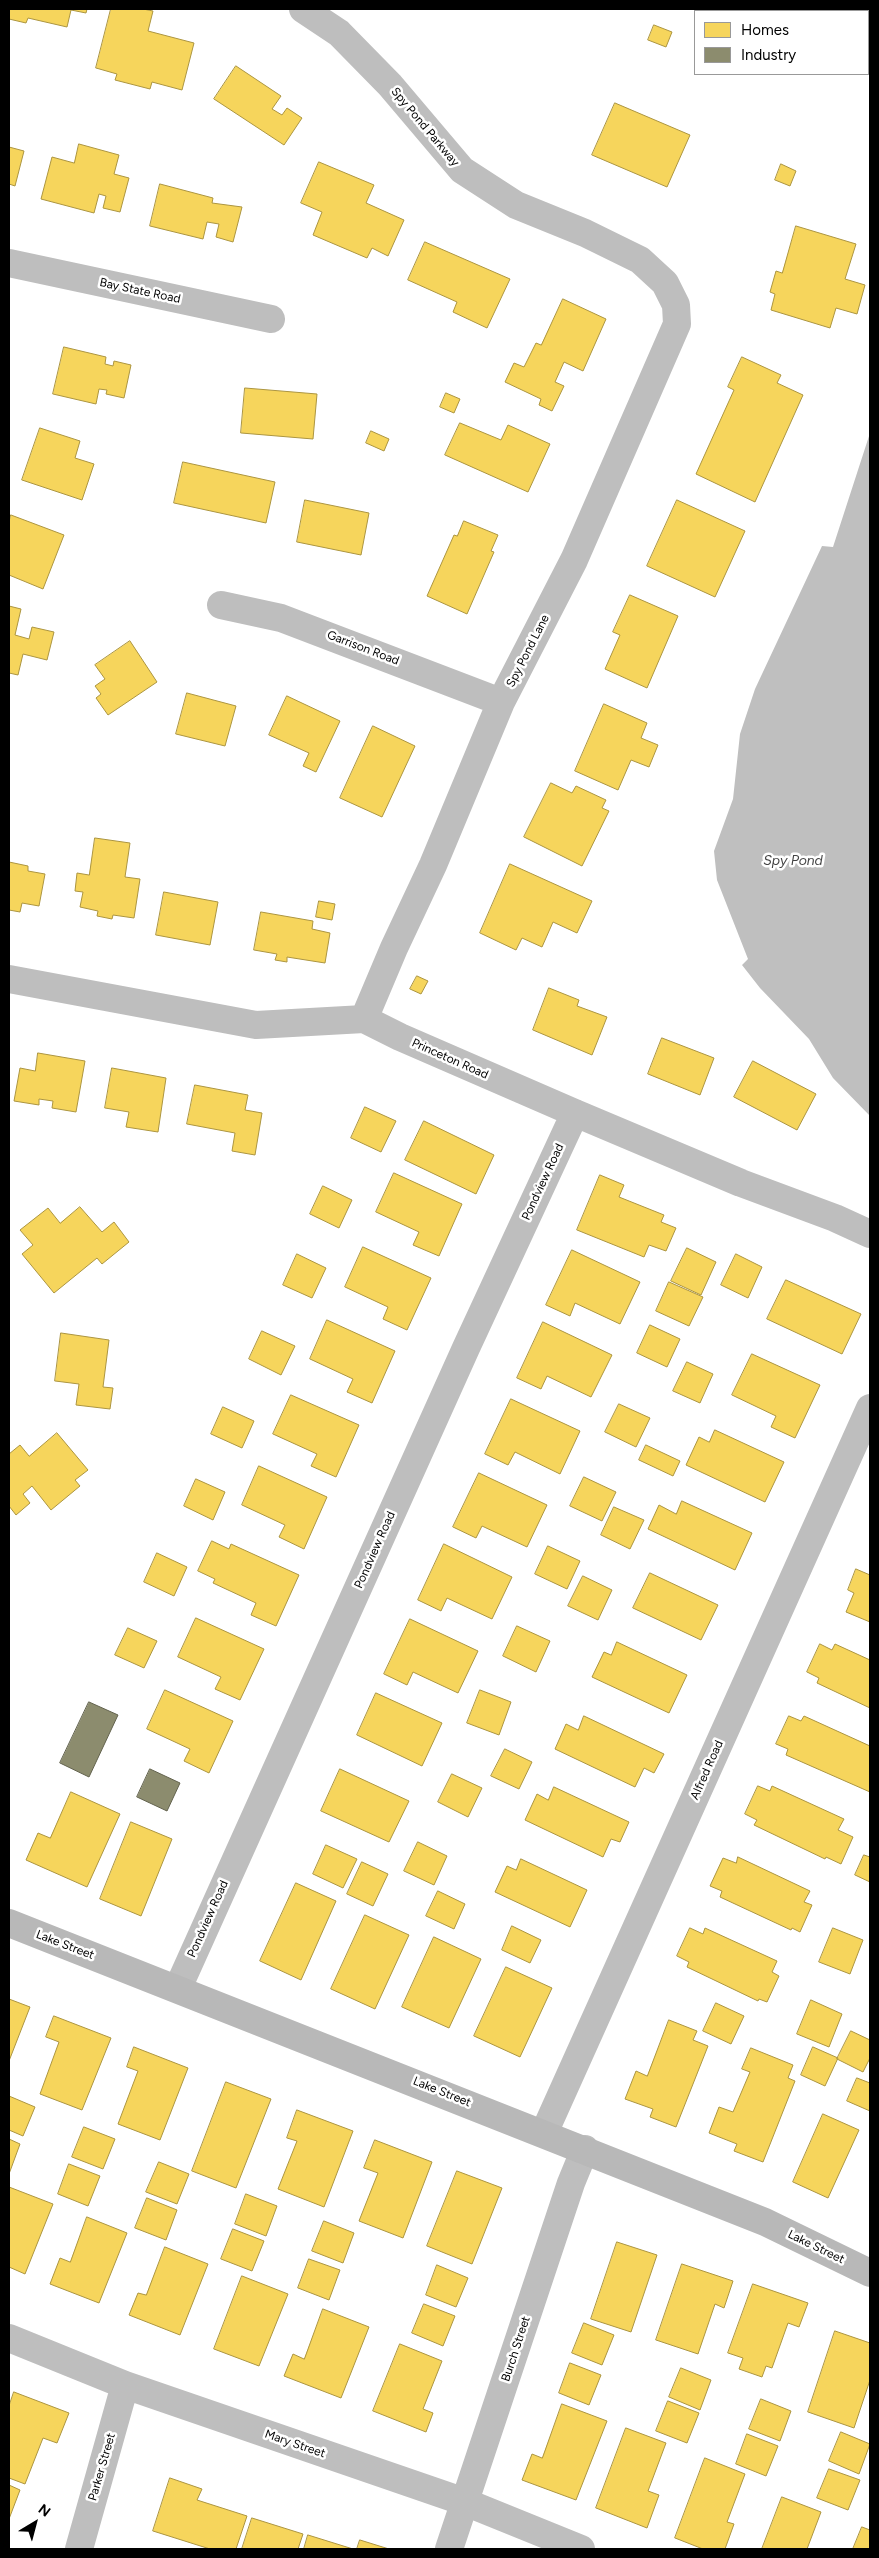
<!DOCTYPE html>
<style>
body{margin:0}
#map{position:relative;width:879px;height:2558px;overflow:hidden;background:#fff;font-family:Figtree,sans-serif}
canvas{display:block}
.frame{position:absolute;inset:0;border:10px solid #000;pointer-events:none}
.legend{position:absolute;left:694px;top:10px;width:175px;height:65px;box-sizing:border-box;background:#fff;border:1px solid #999;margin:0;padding:6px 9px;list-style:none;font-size:15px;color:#000}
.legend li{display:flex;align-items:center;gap:10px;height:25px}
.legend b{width:25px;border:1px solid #999}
.north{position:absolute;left:10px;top:2498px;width:50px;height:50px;-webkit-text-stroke:4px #fff;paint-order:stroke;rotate:37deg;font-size:14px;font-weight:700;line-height:20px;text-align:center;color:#000}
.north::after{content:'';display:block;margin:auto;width:18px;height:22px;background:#000;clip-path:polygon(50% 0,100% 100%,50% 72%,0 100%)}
</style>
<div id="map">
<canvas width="879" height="2558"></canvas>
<div class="frame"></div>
<ul class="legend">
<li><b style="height:14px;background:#f6d55c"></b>Homes</li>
<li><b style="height:14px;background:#8c8c6e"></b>Industry</li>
</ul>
<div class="north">N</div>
</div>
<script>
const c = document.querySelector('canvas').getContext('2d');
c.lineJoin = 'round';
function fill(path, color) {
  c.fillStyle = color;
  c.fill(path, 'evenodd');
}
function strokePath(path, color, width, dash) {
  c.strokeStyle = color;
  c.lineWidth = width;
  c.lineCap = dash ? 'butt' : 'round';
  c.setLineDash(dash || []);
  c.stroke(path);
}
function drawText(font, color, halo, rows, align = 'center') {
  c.font = font + ' Figtree,sans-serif';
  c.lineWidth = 5;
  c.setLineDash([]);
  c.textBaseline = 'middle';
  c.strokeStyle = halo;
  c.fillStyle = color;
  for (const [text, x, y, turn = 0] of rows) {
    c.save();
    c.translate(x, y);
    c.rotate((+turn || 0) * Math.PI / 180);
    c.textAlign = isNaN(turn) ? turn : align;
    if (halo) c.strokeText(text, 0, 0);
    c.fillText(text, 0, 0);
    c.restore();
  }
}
fill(new Path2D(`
 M795 9H870V76L868 69V11H799Z
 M870 433V1116L833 1078 809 1039 760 988 742 965 748 959 717 880 714 851 733 799 740 734 755 689 822 546 833 547Z`), '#bfbfbf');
const homes = new Path2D(`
 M9 9H87L86 13 71 10 67 27 28 18 26 23 9 19Z
 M111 9H143L153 11 148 31 194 43 182 90 152 82 150 89 115 80 117 74 96 68Z
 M654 25 672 32 666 47 648 40Z
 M236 66 281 96 272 109 282 115 287 108 302 118 284 145 214 99Z
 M615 103 690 135 667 187 592 155Z
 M79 144 119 155 114 174 129 178 120 212 103 208 106 196 99 194 94 213 41 199 52 157 74 163Z
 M9 147 24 151 15 186 9 184Z
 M319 162 374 185 366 203 404 220 388 256 372 248 367 258 313 235 322 212 301 203Z
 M781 164 796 171 790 186 775 180Z
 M160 184 213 198 212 203 242 207 233 242 216 237 219 224 207 222 203 239 150 226Z
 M796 226 856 244 845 279 865 285 857 314 836 308 830 328 771 310 775 294 770 292 776 271 782 273Z
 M425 242 510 279 487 328 453 312 457 302 408 280Z
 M563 299 606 319 583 371 564 362 555 382 564 386 552 411 539 405 541 399 505 382 514 363 524 367 536 343 541 345Z
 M64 347 106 357 105 364 113 366 114 361 131 365 124 398 106 394 107 390 99 389 96 404 53 394Z
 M742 357 781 375 777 383 803 395 755 502 696 474 734 390 728 387Z
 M245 388 317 394 313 439 241 433Z
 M446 393 460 399 454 413 440 407Z
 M460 423 501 440 508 425 550 444 528 492 445 455Z
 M40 428 80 441 75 458 94 464 82 500 22 480Z
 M371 431 389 439 384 451 366 443Z
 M183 462 275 482 266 523 174 503Z
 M305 500 369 513 361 555 297 542Z
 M677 500 745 531 715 597 647 566Z
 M11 515 64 535 43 589 9 575V522Z
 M464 521 498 535 491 551 494 552 467 614 427 596 454 535 457 536Z
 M630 595 678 616 647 688 605 669 620 635 613 632Z
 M9 606 21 609 15 635 29 639 32 627 54 632 47 660 23 654 18 675 9 673Z
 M130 641 157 682 108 715 96 698 101 694 95 686 105 679 95 665Z
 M187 693 236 706 225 746 176 734Z
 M287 696 340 721 316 772 303 766 309 753 269 735Z
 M604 704 647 723 641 738 658 745 649 767 631 760 618 790 575 771Z
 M373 726 415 746 382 817 340 798Z
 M551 783 572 793 576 786 606 800 602 808 609 811 582 866 524 837Z
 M95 838 130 843 125 877 140 879 134 918 113 915 112 919 97 916 98 911 80 907 83 892 75 891 77 873 89 875Z
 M9 862 28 866V871L45 874 39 906 22 903 20 912 9 910Z
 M510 864 592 901 577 933 553 922 542 947 522 938 516 950 480 933Z
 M164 892 218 902 210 945 156 935Z
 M319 901 335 904 332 920 316 917Z
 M261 912 313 921 312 929 330 933 325 963 287 957V962L275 960 277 954 254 950Z
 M417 976 428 981 421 994 410 989Z
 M549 988 579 1000 577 1006 607 1017 592 1055 533 1030Z
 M662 1038 714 1058 700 1095 648 1074Z
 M38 1053 85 1061 76 1112 52 1108 53 1101 39 1099V1105L14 1101 20 1068 35 1071Z
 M753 1061 816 1094 797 1130 734 1097Z
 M112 1068 166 1078 158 1132 126 1127 129 1112 105 1108Z
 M195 1085 248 1095 245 1110 262 1113 255 1155 232 1151 235 1133 187 1124Z
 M365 1107 396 1121 381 1152 351 1138Z
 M424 1121 494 1155 476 1194 405 1160Z
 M394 1173 462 1204 439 1256 413 1245 419 1232 376 1212Z
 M600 1175 624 1185 619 1197 664 1215 661 1222 676 1228 666 1251 649 1245 644 1257 577 1230Z
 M323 1186 352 1200 339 1228 310 1214Z
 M80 1207 102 1232 114 1222 129 1242 102 1264 97 1258 54 1293 22 1254 33 1245 20 1230 48 1208 60 1223Z
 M363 1247 431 1278 407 1330 383 1319 388 1307 345 1287Z
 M687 1248 716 1262 701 1295 671 1281Z
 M572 1250 640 1282 620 1324 575 1303 570 1316 546 1305Z
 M297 1254 326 1268 312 1298 283 1285Z
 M736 1254 762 1267 748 1298 721 1285Z
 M786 1280 861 1314 842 1354 767 1319Z
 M669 1282 703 1297 689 1326 656 1311Z
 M327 1320 395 1351 372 1403 347 1392 353 1379 310 1359Z
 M543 1322 612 1355 591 1397 547 1376 541 1389 517 1378Z
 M650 1325 680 1339 667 1367 637 1353Z
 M262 1331 295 1346 281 1375 249 1359Z
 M61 1333 109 1340 103 1387 113 1388 110 1409 76 1405 79 1384 55 1381Z
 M752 1354 820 1385 795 1438 771 1427 776 1416 732 1395Z
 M687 1362 713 1374 700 1403 673 1391Z
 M291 1395 359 1425 336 1477 311 1466 317 1454 273 1434Z
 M511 1399 580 1431 560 1474 515 1452 508 1465 485 1454Z
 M619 1404 650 1418 636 1447 605 1432Z
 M223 1407 254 1421 242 1448 211 1434Z
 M715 1430 784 1462 765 1502 686 1465 699 1437 709 1442Z
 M57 1433 88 1470 75 1480 80 1486 51 1510 32 1486 23 1494 30 1503 16 1515 9 1506V1454L20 1445 29 1456Z
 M646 1445 680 1461 673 1476 639 1460Z
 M259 1466 327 1497 304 1549 279 1537 285 1525 242 1505Z
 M479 1473 547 1505 527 1547 482 1526 476 1538 453 1527Z
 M584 1477 616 1492 602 1521 570 1506Z
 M196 1479 225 1492 213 1520 184 1506Z
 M682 1501 752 1533 735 1570 648 1529 659 1505 676 1514Z
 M614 1507 644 1520 630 1549 601 1535Z
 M212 1541 229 1549 231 1544 299 1575 276 1626 251 1615 256 1603 213 1583 215 1579 198 1571Z
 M444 1544 512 1577 492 1619 447 1598 441 1611 418 1600Z
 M548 1546 580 1561 567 1589 535 1574Z
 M157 1553 187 1567 174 1596 144 1582Z
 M856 1569 870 1575V1622L846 1612 854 1593 848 1590Z
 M650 1573 718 1605 701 1640 633 1608Z
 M583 1576 612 1590 598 1620 568 1606Z
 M196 1618 264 1649 240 1700 215 1689 221 1677 178 1657Z
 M410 1619 478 1651 458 1693 413 1672 407 1685 384 1674Z
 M517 1626 550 1641 536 1672 503 1656Z
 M128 1628 157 1641 144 1668 115 1655Z
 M617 1642 687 1675 669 1713 592 1677 604 1652 611 1655Z
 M820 1644 832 1650 835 1644 870 1660V1708L817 1683 819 1678 807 1672Z
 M165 1690 233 1721 209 1773 184 1761 190 1749 147 1729Z
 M480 1690 511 1702 499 1735 467 1723Z
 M376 1693 442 1723 422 1766 357 1735Z
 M584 1716 664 1754 654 1773 644 1768 635 1787 555 1749 566 1724 578 1730Z
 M789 1716 801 1721 804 1716 870 1746V1792L786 1755 788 1749 776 1744Z
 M505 1749 532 1762 519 1789 491 1776Z
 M340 1769 409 1801 389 1842 321 1811Z
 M452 1774 482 1788 468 1817 438 1802Z
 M758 1786 770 1791 772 1786 844 1819 838 1830 853 1837 841 1864 826 1857 825 1859 754 1825 757 1820 745 1814Z
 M554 1787 629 1822 620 1842 611 1839 603 1857 525 1820 537 1794 548 1800Z
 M71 1792 120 1814 87 1887 26 1860 38 1833 50 1838Z
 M131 1822 172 1839 141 1916 100 1899Z
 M418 1842 447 1856 434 1885 404 1871Z
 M326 1845 357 1859 343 1888 313 1874Z
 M864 1855 870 1857V1882L855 1875Z
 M738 1857 810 1891 804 1902 812 1905 800 1932 792 1928 791 1930 720 1897 722 1891 710 1886 723 1858 736 1863Z
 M521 1859 587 1890 570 1927 495 1892 507 1866 516 1870Z
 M362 1862 388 1874 373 1906 347 1894Z
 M296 1883 336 1901 301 1980 260 1961Z
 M438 1891 465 1904 454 1929 426 1916Z
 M365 1915 409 1935 375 2009 331 1989Z
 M512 1926 541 1940 530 1963 502 1950Z
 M690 1928 703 1934 705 1928 777 1961 772 1972 779 1976 767 2002 759 1999 758 2001 687 1967 689 1962 677 1956Z
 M833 1928 863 1940 850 1974 819 1962Z
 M434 1937 481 1959 449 2028 402 2007Z
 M506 1967 552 1988 520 2057 474 2036Z
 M9 1999 30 2007 9 2061Z
 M811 2000 842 2014 829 2047 797 2034Z
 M716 2003 744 2016 731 2044 703 2031Z
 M54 2016 111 2038 82 2110 40 2094 59 2042 46 2037Z
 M669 2020 697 2031 693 2040 708 2046 676 2127 650 2117 653 2109 625 2099 636 2071 647 2076Z
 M851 2031 870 2040V2058L863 2072 837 2059Z
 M134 2047 188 2068 160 2140 118 2124 138 2071 127 2067Z
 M813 2047 838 2058 825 2086 801 2075Z
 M751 2048 793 2065 788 2078 795 2081 763 2162 734 2151 737 2144 709 2133 719 2107 733 2112 750 2072 742 2069Z
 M857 2078 870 2083V2111L847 2101Z
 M226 2082 271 2099 236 2188 192 2171Z
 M9 2096 35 2107 23 2136 9 2130Z
 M297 2110 353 2131 324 2207 278 2189 297 2141 287 2138Z
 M823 2114 859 2130 828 2198 793 2182Z
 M84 2127 115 2139 103 2169 72 2157Z
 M9 2139 20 2144 9 2174Z
 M375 2140 432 2162 403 2238 359 2221 378 2173 364 2168Z
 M159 2162 189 2174 177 2204 146 2192Z
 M69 2164 100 2176 88 2206 58 2194Z
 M457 2171 502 2188 472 2264 427 2246Z
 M9 2187 53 2204 25 2274 9 2267Z
 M246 2194 277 2206 266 2236 235 2224Z
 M147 2198 177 2210 166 2240 135 2228Z
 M87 2217 127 2233 99 2303 50 2284 60 2258 70 2262Z
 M324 2221 354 2233 343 2263 312 2251Z
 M233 2229 264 2241 252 2271 221 2259Z
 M617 2242 657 2255 631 2332 591 2319Z
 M165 2247 208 2264 180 2335 129 2315 138 2293 146 2295Z
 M309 2259 340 2270 329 2300 298 2288Z
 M682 2264 733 2281 724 2308 715 2304 698 2354 656 2340Z
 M437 2265 468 2278 456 2307 426 2295Z
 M242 2276 288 2294 259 2366 214 2349Z
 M753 2284 808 2303 799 2327 788 2323 772 2368 766 2366 762 2377 739 2369 743 2358 728 2353Z
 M424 2304 455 2316 443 2346 412 2333Z
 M323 2309 369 2327 341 2398 284 2376 293 2354 304 2359Z
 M584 2323 614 2335 602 2365 572 2353Z
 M835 2331 870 2343V2380L854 2428 808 2412Z
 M400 2344 442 2361 423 2409 433 2413 426 2432 373 2411Z
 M570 2363 601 2375 589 2405 559 2393Z
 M681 2368 711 2380 700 2410 669 2397Z
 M14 2392 69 2413 57 2443 43 2438 25 2484 9 2478V2406Z
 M761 2399 791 2411 780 2441 749 2429Z
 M668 2401 699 2413 687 2443 656 2431Z
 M562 2404 607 2421 576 2500 522 2480 532 2454 542 2458Z
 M626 2428 666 2443 648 2491 659 2495 647 2528 596 2508Z
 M841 2432 870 2444 859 2474 829 2461Z
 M747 2434 778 2446 766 2476 736 2464Z
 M705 2458 745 2474 727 2522 734 2524 725 2549H703L675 2538Z
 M829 2469 860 2480 848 2510 817 2498Z
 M170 2478 202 2489 197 2500 247 2516 236 2549H210L153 2531Z
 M9 2485 20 2490 9 2519Z
 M782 2497 821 2512 807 2549H762Z
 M252 2518 303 2534 298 2549H242Z
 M862 2527 870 2530V2549H853Z
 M308 2535 353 2549H304Z
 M360 2540 389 2549H357Z`);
fill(homes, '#f6d55c');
strokePath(homes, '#ac9540', 1);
const industry = new Path2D(`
 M89 1702 118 1715 89 1777 60 1763Z
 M150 1769 180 1783 167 1811 137 1797Z`);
fill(industry, '#8c8c6e');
strokePath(industry, '#62624d', 1);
strokePath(new Path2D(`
 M303 9 339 33 390 85 462 170 516 205 585 233 640 260 665 283 676 305 677 324 574 560 501 702 433 865 394 948 364 1019
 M9 263 271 319
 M221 605 281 618 501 702
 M9 979 256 1025 364 1019 400 1037 575 1113 741 1183 835 1218 870 1234
 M178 1988 466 1348 575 1113
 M544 2133 870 1408
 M9 2338 125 2385 465 2502 581 2549
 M79 2549 125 2385
 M449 2549 571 2183 585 2149`), '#bebebe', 28);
strokePath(new Path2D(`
 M9 1923 765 2222 870 2273`), '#b8b8b8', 28);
drawText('12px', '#000', '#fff', [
 ["Spy Pond Parkway",425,127,50],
 ["Bay State Road",140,291,12],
 ["Garrison Road",363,648,21],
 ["Spy Pond Lane",528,651,-63],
 ["Princeton Road",450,1059,24],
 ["Pondview Road",543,1182,-65],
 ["Pondview Road",375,1550,-66],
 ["Alfred Road",707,1770,-66],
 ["Pondview Road",208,1919,-66],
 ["Lake Street",65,1945,21],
 ["Lake Street",442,2092,22],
 ["Lake Street",816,2247,26],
 ["Burch Street",516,2349,-72],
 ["Mary Street",295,2444,19],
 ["Parker Street",102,2467,-74]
]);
drawText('italic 14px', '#444', '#fff', [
 ["Spy Pond",793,861]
]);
</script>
